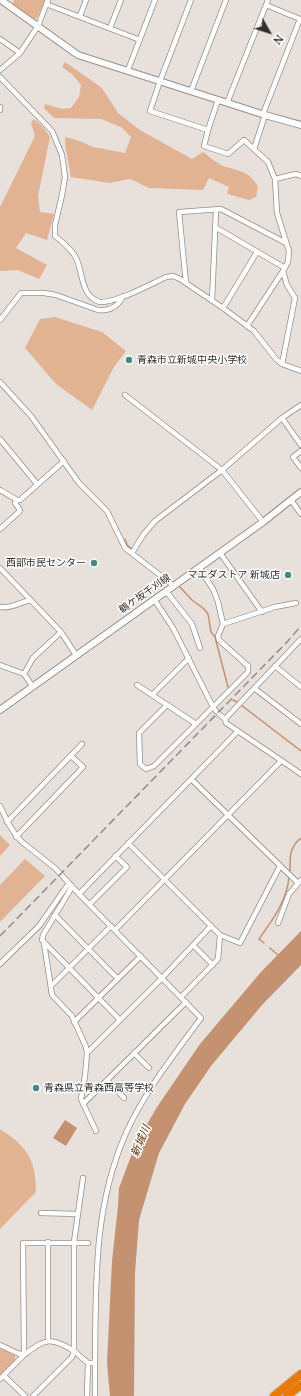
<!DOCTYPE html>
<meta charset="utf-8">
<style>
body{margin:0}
#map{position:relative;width:301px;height:1396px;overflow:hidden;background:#e8e0db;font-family:"Noto Serif",serif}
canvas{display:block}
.north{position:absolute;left:249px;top:12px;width:40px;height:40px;-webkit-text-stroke:3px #fff;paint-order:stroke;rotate:129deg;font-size:11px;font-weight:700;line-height:16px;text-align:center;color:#312e2c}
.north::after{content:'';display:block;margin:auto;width:14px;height:18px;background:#312e2c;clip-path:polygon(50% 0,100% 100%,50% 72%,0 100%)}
</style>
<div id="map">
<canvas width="301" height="1396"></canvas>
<div class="north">N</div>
</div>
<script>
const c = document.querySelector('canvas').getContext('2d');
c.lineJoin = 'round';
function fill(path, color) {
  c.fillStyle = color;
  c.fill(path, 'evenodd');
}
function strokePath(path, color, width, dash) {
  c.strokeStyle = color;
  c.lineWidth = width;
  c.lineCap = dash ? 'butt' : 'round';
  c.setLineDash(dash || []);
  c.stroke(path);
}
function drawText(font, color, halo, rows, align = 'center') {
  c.font = font + ' "Noto Serif","Noto Sans JP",serif';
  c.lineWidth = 3;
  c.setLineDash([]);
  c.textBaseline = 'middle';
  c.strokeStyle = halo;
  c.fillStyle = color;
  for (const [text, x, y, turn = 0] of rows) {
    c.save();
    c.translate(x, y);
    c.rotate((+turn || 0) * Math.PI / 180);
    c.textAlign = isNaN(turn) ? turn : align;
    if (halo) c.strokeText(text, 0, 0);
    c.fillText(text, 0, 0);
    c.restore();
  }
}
fill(new Path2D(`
 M14 0H45L37 18 34 19 13 4Z
 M65 62 102 88 118 113 140 130 192 159 203 152C209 156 215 162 221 165 237 172 249 169 258 187L256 197 249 200 227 194 229 187 209 178 203 190 149 188 130 179 109 183 71 177 65 144V137L77 140 93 147 125 153 131 137 121 127 101 119 54 118 44 108 45 104 62 109 71 108 79 97 81 85 73 75 62 67Z
 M34 119 43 127 50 137 38 196 40 212 54 214 47 240 26 233 16 248 47 265 39 279 18 270 0 271V207L35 136 31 123Z
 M55 317 102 332 126 351 114 367 92 410 56 384 25 348 40 319Z
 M0 835 10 845 0 856Z
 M25 859 45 876 0 922V885Z
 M0 1129C27 1146 36 1160 36 1192L0 1229Z
 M0 1348 15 1355V1361L0 1376Z`), '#e2b393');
fill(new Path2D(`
 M301 931V965L262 1005 211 1066 185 1104 159 1153 139 1220 135 1273 134 1396H110L107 1363 112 1261 118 1206 119 1188 136 1143 157 1107 200 1044 261 972Z
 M65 1120 77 1128 66 1146 53 1138Z`), '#c49271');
strokePath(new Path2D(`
 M125 539 127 545 131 548
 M180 587 192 600 204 609 208 614 211 632 215 637 228 687
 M233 700 237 702
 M241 705 301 751
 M290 872C290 858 289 847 301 838
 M264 943 259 939C272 921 288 899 289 876
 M270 948 279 956`), '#c49271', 1.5);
const street = new Path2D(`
 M191 0 160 81 150 111 208 130
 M46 4 140 40
 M80 16 86 0
 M110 28 121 0
 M0 39 20 53
 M0 70 20 53 38 26 48 0
 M128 70 155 0
 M0 77 52 131 62 155 65 177 62 195 55 225V236C62 242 72 249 76 258 81 268 81 280 86 290 88 295 94 301 100 302 116 303 151 284 166 277L173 276 180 279 223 308 254 331 276 359 282 364 301 371
 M191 91 226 0
 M218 100 208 130 204 146 228 154 244 140 268 162 275 179 277 213 289 251 288 262 283 271 247 326
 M227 103 268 0
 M0 107V110
 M263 114 300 19 266 5
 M254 149 265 115
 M275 179 296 174 301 176
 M215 227 285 268
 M186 283 179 212 221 209 286 243
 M212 301 216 210
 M223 308 257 252
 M0 320 21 293H44L56 295 98 310C109 311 118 307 123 296
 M282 364 295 298 287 285 283 271
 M0 382 31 416 79 483 107 511 125 548 174 586
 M125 395 222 470 263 522
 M282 418 301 445
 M0 439 37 484
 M301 451 293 457 301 468
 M0 490 17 500 15 503 20 510 19 512 0 529
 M17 500H20L64 461
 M291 500 301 514
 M132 553 143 535 155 521 222 470 282 418 301 405
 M220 553 262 612
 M0 568 61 632 76 655
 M166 591 192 624 200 648
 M154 599 173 628 213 707 216 711
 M0 607C11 609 20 602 31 600
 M223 624 275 607 296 603
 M301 639 225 719 226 723 301 774
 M0 665 24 674 33 687
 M275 666 301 687
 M24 674 33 658 61 632
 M137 685 196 724
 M254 688 301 724
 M152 695 189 658
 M167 705 139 733 140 764 146 769 154 766 248 672V666L219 640 218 636 223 624 218 602 213 589 199 568
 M219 714 225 719
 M191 779 298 883
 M0 806C6 819 12 832 22 842L55 868 79 894 201 1018C174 1055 145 1091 126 1133 93 1208 96 1283 95 1363H88L74 1351 72 1357 33 1396
 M7 822 82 744
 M16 837 83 767 71 756
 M72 887 43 935 42 940 120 1020
 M79 894 238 731
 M90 904 127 867 115 856
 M55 915 117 978
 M278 923 289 894 301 880
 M115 930 281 761
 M220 935 240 943 280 866
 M44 943 52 995 72 1016 86 1047 87 1053 85 1076 81 1099 96 1131
 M193 945 213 965
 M0 964 39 926 69 883
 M51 986 111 926
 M181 997 218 959 220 935 211 926
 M74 1022 141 956
 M87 1053 162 978 211 926 128 843
 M134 1053 149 1068
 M107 1080 124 1098
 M83 1104 186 1002
 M41 1213 78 1214
 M48 1242V1340
 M0 1345 17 1353 24 1355C45 1339 50 1336 74 1351
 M74 1351V1242L83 1178
 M4 1376 25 1396
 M0 1379 24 1355 23 1243H88
 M87 1396 88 1363
 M95 1396V1363`);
const secondary = new Path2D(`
 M1 0 78 55 265 115 301 125
 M0 710 263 522 301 492`);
const highway = new Path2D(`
 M274 1396 301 1374
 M287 1396 301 1385`);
strokePath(street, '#968e89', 6);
strokePath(secondary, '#968e89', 8);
strokePath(highway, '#c1c0c0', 10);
strokePath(street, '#fff', 4.5);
strokePath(secondary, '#fff', 6);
strokePath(highway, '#ea7902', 8);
strokePath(new Path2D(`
 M0 936 287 642 301 626`), '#918b88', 1.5, [8, 4]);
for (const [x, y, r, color] of [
 [129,360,4,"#438a85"],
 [94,563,4,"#438a85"],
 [288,575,4,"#438a85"],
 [36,1088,4,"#438a85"]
]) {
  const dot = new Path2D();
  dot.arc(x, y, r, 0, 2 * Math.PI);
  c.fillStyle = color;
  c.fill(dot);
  strokePath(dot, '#fff', 1.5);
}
drawText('10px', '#312e2c', '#fff', [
 ["青森市立新城中央小学校",137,360],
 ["西部市民センター",86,563,"right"],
 ["マエダストア 新城店",280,575,"right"],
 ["青森県立青森西高等学校",44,1088]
], 'left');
drawText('10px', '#312e2c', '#fff', [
 ["鶴ケ坂千刈線",145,594,-35]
]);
drawText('italic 11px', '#5e2f05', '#fff', [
 ["新城川",141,1141,-67]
]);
</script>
